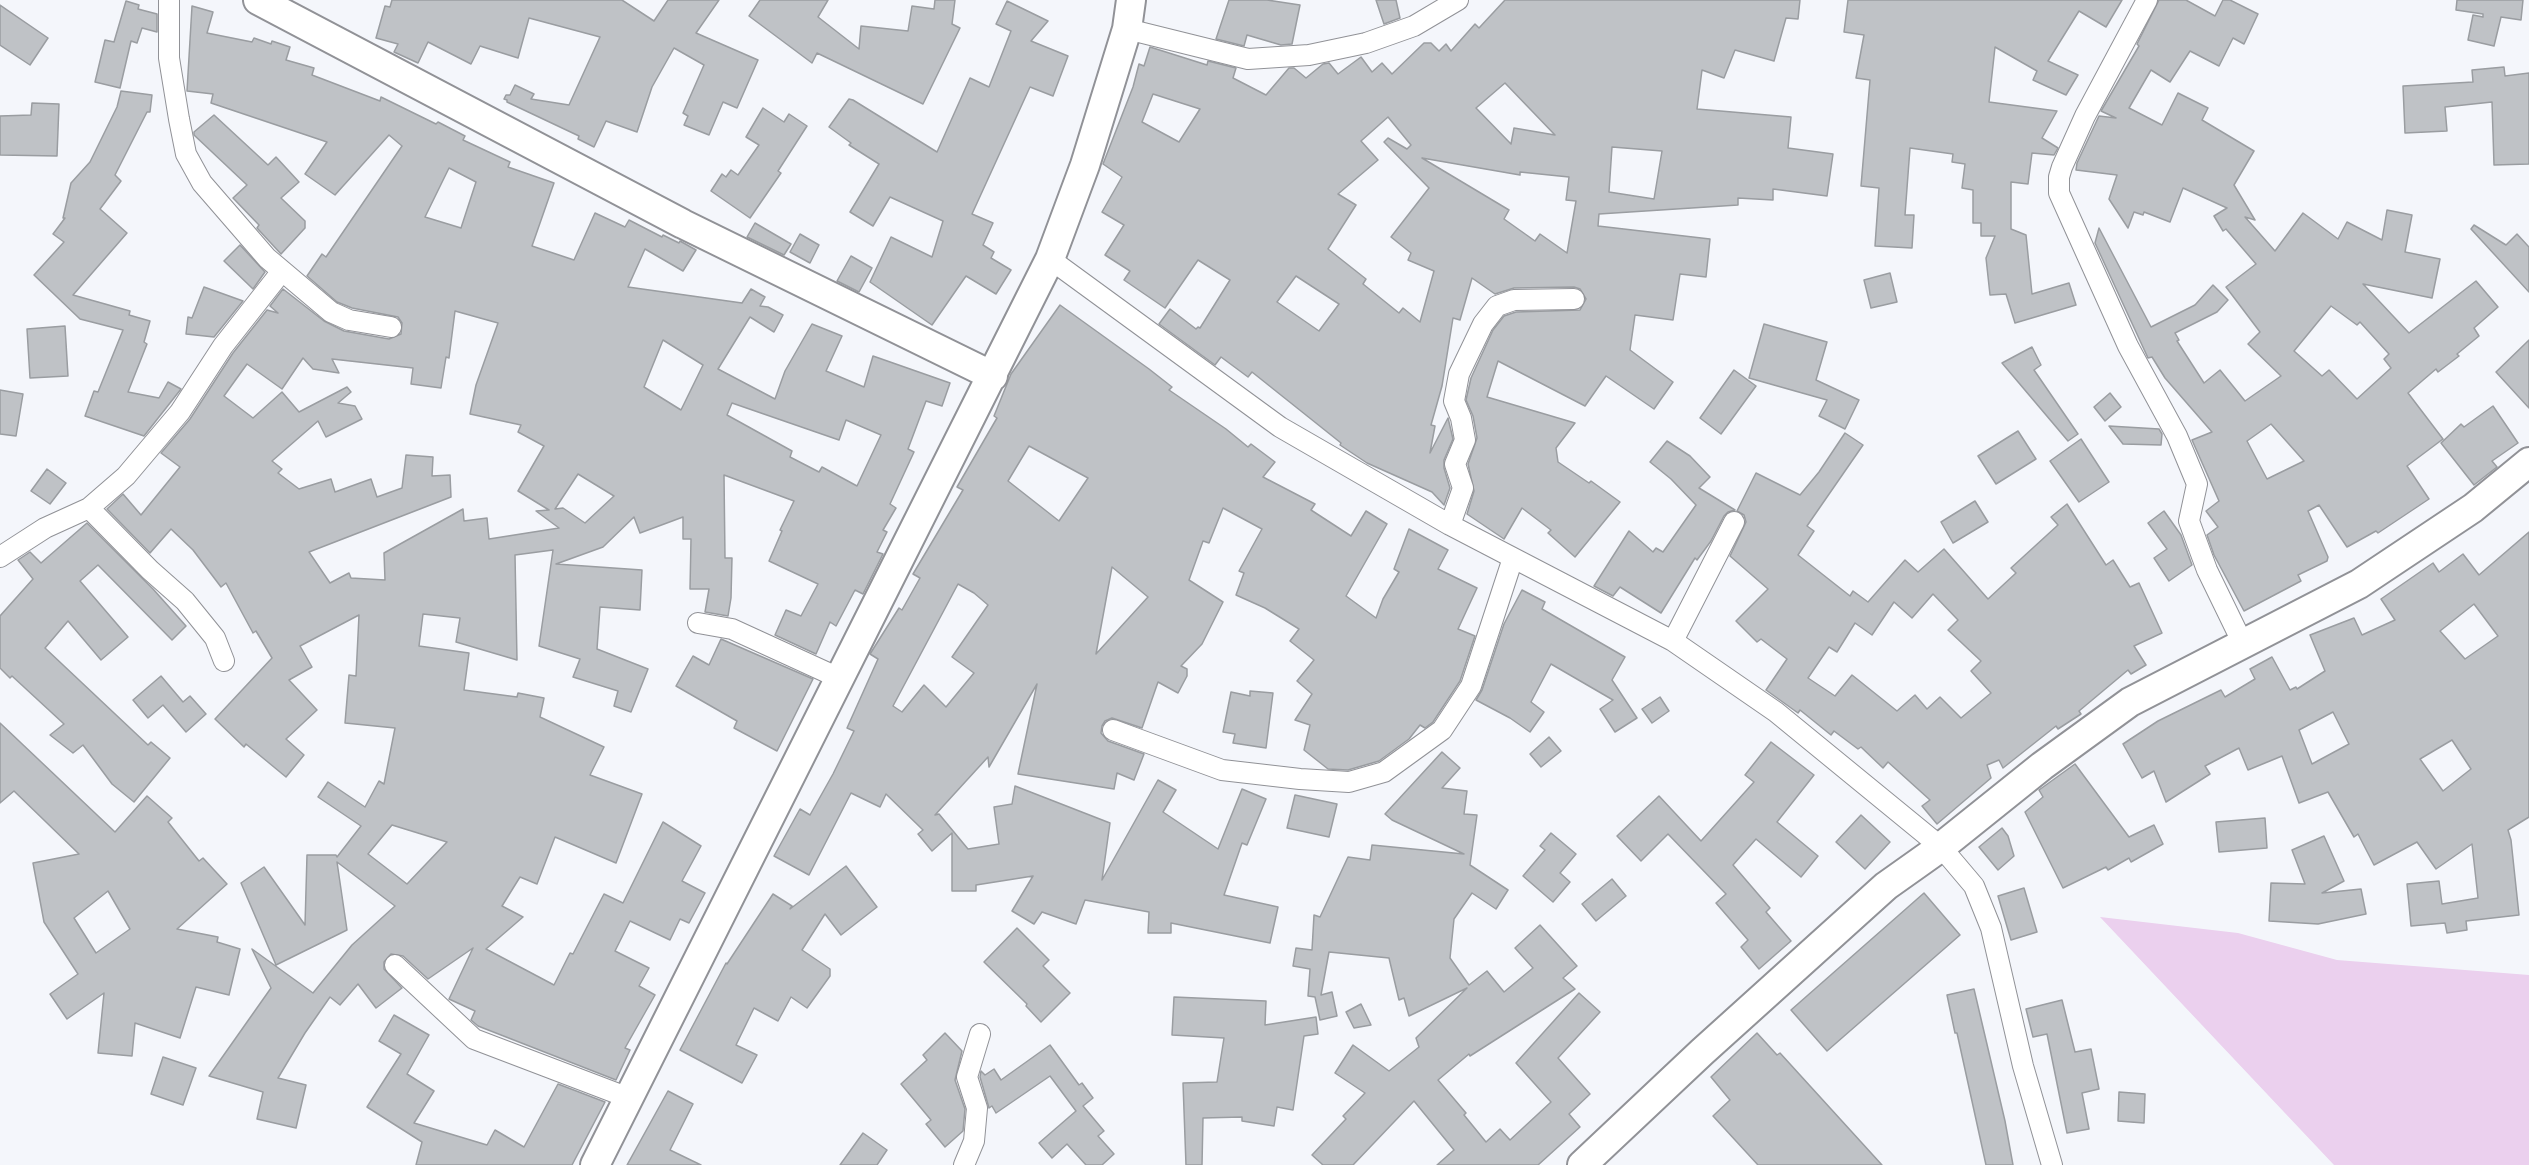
<!DOCTYPE html>
<style>
body{margin:0}
canvas{display:block;background:#f4f6fb}
</style>
<canvas width="2529" height="1165"></canvas>
<script>
const c = document.querySelector('canvas').getContext('2d');
c.lineJoin = 'round';
function fill(path, color) {
  c.fillStyle = color;
  c.fill(path, 'evenodd');
}
function strokePath(path, color, width, dash) {
  c.strokeStyle = color;
  c.lineWidth = width;
  c.lineCap = dash ? 'butt' : 'round';
  c.setLineDash(dash || []);
  c.stroke(path);
}
fill(new Path2D(`
 M2100 917 2238 933 2337 960 2529 975V1165H2334Z`), '#ebd0ee');
const building = new Path2D(`
 M392 0H622L654 21 668 0H719L696 33 758 60 737 108 723 102 709 135 684 125 688 116 683 113 704 65 674 48 652 87 637 132 606 121 594 147 578 139 579 136 507 102V100L504 99 506 95H510L515 85 534 94 531 99 569 105 600 37 529 18 518 58 480 46 471 64 428 42 418 63 394 52 398 44 376 38 385 6 390 7Z
 M760 0H828L818 17 859 49 861 26 908 31 912 6 934 9 935 0H955L952 24 960 28 923 104 817 53 812 63 749 16Z
 M1229 0H1267L1300 5 1292 44 1281 45 1247 35 1244 46 1216 39Z
 M1376 0H1396L1400 18 1384 24Z
 M1505 0H1800L1798 19 1786 18 1774 61 1735 50 1724 78 1702 70 1697 109 1791 117 1788 148 1833 154 1827 196 1773 189V200L1738 198V205L1599 214 1598 226 1710 239 1706 277 1680 274 1673 320 1635 315 1630 350 1673 382 1654 409 1606 376 1585 406 1498 361 1487 397 1575 423 1556 448 1558 462 1589 483 1591 481 1620 502 1575 557 1548 533 1551 530 1522 508 1504 539 1467 514 1474 491 1468 464 1477 438 1473 416 1466 400 1471 378 1493 330 1504 316 1516 312 1580 310 1586 299 1580 289 1574 287 1514 288 1495 294 1472 278 1460 320 1453 318 1442 386 1431 425 1435 426 1430 453 1448 418 1453 439 1444 460V468L1450 488 1444 505 1432 492 1367 463 1340 445 1341 443 1252 372 1248 377 1221 357 1215 365 1159 324 1170 309 1196 329 1198 327 1200 328 1230 280 1198 260 1165 308 1124 280 1130 271 1105 255 1124 225 1102 212 1122 177 1103 164 1133 87 1139 64 1144 66 1150 47 1207 65 1208 61 1236 68 1233 78 1266 95 1289 68H1294L1306 78 1323 64 1329 63 1338 74 1361 57 1372 72 1382 63 1392 74 1424 43H1431L1439 51 1446 44 1451 51 1475 24 1479 28ZM1505 83 1555 135 1514 128 1511 144 1476 108ZM1153 94 1200 109 1179 142 1142 122ZM1388 117 1411 145 1407 149 1388 138 1384 142 1429 188 1391 237 1411 253 1408 260 1434 271 1420 322 1403 308 1399 313 1363 284 1366 279 1328 249 1356 205 1338 194 1378 160 1361 141ZM1612 147 1662 151 1654 199 1609 192ZM1422 158 1520 175V172L1569 177 1566 200 1576 201 1567 253 1540 234 1535 241 1504 219 1509 210ZM1296 276 1339 304 1319 331 1277 302Z
 M1848 0H2122L2106 27 2079 11 2048 61 2078 75 2066 95 2033 80 2037 71 1995 47 1989 102 2057 111 2042 138 2058 148 2054 155 2032 153 2028 184 2011 182V229L2026 235 2032 294 2069 283 2076 305 2015 323 2006 294 1990 295 1986 258 1995 236H1981V223H1973V190L1962 188 1965 164 1952 162 1953 154 1910 148 1905 215H1914L1912 248 1875 246 1879 188 1861 186 1870 80 1856 78 1864 35 1844 32Z
 M2159 0H2186L2215 16 2223 0H2230L2258 14 2244 44 2233 38 2219 66 2190 51 2170 82 2151 70 2129 108 2162 125 2178 93 2208 108 2202 120 2254 151 2234 185 2255 220 2245 217 2275 251 2303 213 2338 239 2347 222 2382 240 2387 210 2412 215 2405 252 2440 259 2432 298 2363 284 2409 333 2476 281 2498 307 2474 328 2479 336 2457 354 2459 356 2438 372 2436 369 2408 393 2443 439 2407 466 2429 499 2378 533 2376 531 2347 547 2319 505 2308 511 2328 557 2327 561 2298 575 2301 581 2244 611 2214 555 2207 535 2218 527 2206 511 2219 501 2192 440 2212 432 2165 378 2152 357 2148 358 2095 243 2099 228 2151 327 2195 305 2213 285 2228 300 2217 312 2175 333 2179 340 2177 341 2204 383 2220 370 2245 401 2281 376 2248 344 2260 332 2226 287 2256 264 2226 229 2223 231 2214 216 2227 208 2183 188 2170 222 2144 212 2143 215 2134 212 2128 228 2109 199 2117 175 2076 170 2077 163 2099 116 2116 118 2101 111 2139 46 2137 44ZM2331 306 2357 325 2360 322 2389 354 2384 359 2391 368 2357 399 2329 370 2322 376 2294 351ZM2271 424 2304 461 2267 479 2247 441Z
 M2457 0H2523L2521 20 2501 17 2494 46 2468 40 2473 15 2483 17V14L2456 10Z
 M126 1 139 5 138 9 157 14V32L142 28 137 43 131 41 120 88 95 82 105 40 114 42Z
 M1007 1 1048 21 1031 41 1068 56 1053 96 1030 87 972 214 993 223 983 245 994 252 991 258 1011 270 996 294 966 276 932 325 870 282 891 237 932 257 943 221 890 197 873 226 850 212 879 164 849 145 851 143 829 127 849 99 853 100 937 152 970 78 989 87 1011 31 996 24Z
 M0 5 48 38 30 65 0 45Z
 M192 6 213 12 207 33 252 42 254 38 271 44 272 41 290 47 286 60 314 68 312 75 380 101 381 97 436 124 438 122 465 136 463 140 510 162 508 167 554 183 532 246 574 260 595 213 625 227 629 220 662 237 663 235 679 243 680 241 696 250 683 271 645 249 628 287 742 303 751 289 765 297 760 306 768 307 783 315 774 332 750 317 718 369 775 399 785 371 812 324 842 336 826 371 864 387 873 356 950 383 942 406 926 401 908 449 914 452 890 504 896 508 883 530 887 532 877 552 883 554 863 594 855 590 836 626 830 622 816 654 775 635 786 610 801 616 818 584 769 561 782 531 780 530 794 501 724 475 725 558H732L731 598 728 616 705 612 709 589H690L691 539H683V517L640 533 634 517 603 547 556 564 642 570 640 610 600 607 597 649 648 669 631 712 614 706 618 691 573 677 580 659 539 646 553 550 515 555 517 660 456 642 460 618 423 614 419 646 469 653 464 690 517 697 518 693 544 698 540 717 604 747 590 775 642 794 616 863 555 837 537 884 520 877 502 906 523 917 486 949 554 985 570 953 573 954 604 894 623 903 663 822 701 846 682 881 705 893 689 923 680 919 670 940 630 921 615 951 649 968 639 986 655 995 625 1048 630 1050 616 1080 478 1026 471 1020 475 1011 449 999 473 948 428 979 403 956 391 954 384 962V969L402 988 376 1008 358 984 340 1005 330 997 305 1033 278 1078 306 1085 296 1128 257 1119 263 1092 209 1076 271 988 252 949 313 993 352 945 395 906 337 862 347 930 276 965 241 883 264 867 305 925 307 855H336L337 857 361 826 318 797 328 782 365 807 379 781 384 784 395 728 345 723 349 675 356 676 359 615 300 646 312 667 289 680 317 710 286 739 304 755 286 777 246 744 244 747 215 719 272 658 256 631 253 633 226 583 221 587 193 550 171 529 150 553 107 509 123 494 141 515 180 467 161 453 190 419 233 353 267 310 278 313 270 306 283 289 324 321 344 331 389 339 401 334 402 323 398 317 352 308 337 302 307 276 322 254 326 257 402 146 389 135 335 195 305 174 327 142 211 103 213 94 187 91ZM449 168 476 182 461 228 425 217ZM455 311 498 323 476 385 470 414 521 425 518 432 544 446 518 491 549 510 536 511 559 528 489 539 487 518 464 521 463 509 384 553 385 580 351 578 349 573 330 583 309 552 451 497 450 475 432 476 433 457 406 455 402 488 377 497 371 479 335 492 331 479 299 489 278 473 282 469 272 461 318 421 326 437 362 419 355 406 338 403 351 392 347 387 299 412 282 392 253 418 224 396 247 364 282 389 303 358 313 369 339 373 332 359 413 368 411 384 441 388 446 357 449 358ZM663 340 703 365 681 410 644 387ZM732 403 839 440 846 420 881 435 857 486 822 467 819 472 790 457 792 451 727 415ZM578 474 614 496 585 523 563 508 555 509ZM392 825 447 842 407 884 368 854Z
 M2504 67 2505 76 2529 73V164L2494 165 2492 102 2445 107 2447 131 2405 133 2403 86 2473 82 2472 70Z
 M121 91 152 95 150 112H147L115 175 121 181 100 209 127 233 73 295 130 311 129 315 150 321 144 342 147 344 128 392 159 398 168 382 181 389 144 436 85 416 94 391 98 392 123 330 80 319 34 275 64 242 53 234 65 218H63L71 183 90 162 117 107Z
 M32 103 59 104 57 156 0 155V116L31 115Z
 M763 108 784 122 789 114 807 126 778 171 781 173 750 218 711 191 722 174 726 177 731 170 738 175 759 145 746 137Z
 M214 115 268 165 276 157 299 182 281 198 305 221V228L281 254 257 228 259 225 233 198 247 185 194 135V132Z
 M755 223 791 244 784 255 747 237Z
 M2474 225 2506 245 2517 234 2529 247V292L2471 229Z
 M800 234 819 245 810 263 790 252Z
 M240 245 265 272 253 289 224 261Z
 M851 256 872 268 859 292 837 281Z
 M1890 273 1897 302 1871 308 1864 280Z
 M204 287 243 301 214 337 186 334 188 317 192 318Z
 M1060 305 1149 369 1172 387 1169 390 1226 429 1248 447 1251 444 1275 462 1263 477 1315 504 1311 510 1351 536 1366 511 1387 524 1346 596 1376 618 1383 599 1399 572 1394 569 1409 529 1448 550 1438 569 1477 588 1458 629 1475 636 1460 681 1433 722 1425 728 1420 725 1409 739 1379 761 1348 770 1328 769 1304 750 1310 725 1295 720 1312 694 1297 681 1314 660 1290 641 1299 629 1265 608 1236 595 1244 573 1239 571 1262 529 1223 508 1209 543 1203 541 1189 580 1223 602 1202 644 1181 666 1187 669V676L1178 693 1158 682 1142 728 1112 718 1105 721 1102 726 1101 733 1108 741 1144 754 1134 780 1117 773 1114 789 1018 774 1037 684 989 767 988 757 935 815 939 814 968 849 999 844 994 807 1012 804 1015 786 1110 823 1102 880 1158 780 1176 790 1163 812 1218 849 1242 789 1266 799 1247 845 1242 843 1224 895 1278 907 1270 943 1171 923V933H1148L1149 912 1085 900 1076 924 1042 912 1034 924 1012 911 1033 876 976 885V891H952V833L932 851 918 834 923 830 886 794 880 807 851 793 809 875 774 856 800 809 810 815 833 774 854 731 847 728 878 659 870 654 899 608 902 610 920 578 913 574 963 490 957 487 997 418 994 416 1011 374ZM1029 446 1088 478 1059 521 1008 481ZM1112 567 1148 597 1096 654ZM958 584 974 593 988 605 952 657 974 673 946 707 924 685 902 712 893 706Z
 M1764 324 1827 342 1816 380 1859 400 1845 429 1819 416 1827 400 1749 378Z
 M65 326 68 376 30 378 27 329Z
 M2529 340V408L2496 372Z
 M2032 347 2041 365 2034 370 2078 434 2068 441 2002 363Z
 M1734 370 1756 386 1721 434 1700 418Z
 M0 390 23 394 16 436 0 434Z
 M2110 393 2121 407 2105 421 2094 407Z
 M2493 406 2518 443 2492 461 2497 467 2474 485 2441 443 2461 424 2464 427Z
 M2109 426 2159 429 2162 434 2161 445 2123 444Z
 M2018 431 2036 459 1996 484 1978 456Z
 M1845 433 1863 445 1807 526 1814 531 1798 555 1850 596 1853 591 1868 602 1905 560 1918 572 1944 549 1988 599 2016 573 2011 568 2058 525 2051 517 2067 504 2106 565 2113 560 2130 587 2139 583 2162 633 2134 646 2146 665 2131 674 2128 670 2079 711 2081 714 2058 729 2056 726 2003 768 1999 760 1987 765 1991 778 1937 824 1922 806 1930 800 1888 762 1883 768 1861 747 1858 749 1834 731 1831 735 1800 710 1798 713 1766 690 1787 659 1761 639 1757 642 1736 621 1768 589 1730 556 1746 522 1744 515 1737 511 1756 473 1800 495 1819 472ZM1933 594 1958 620 1948 630 1981 661 1971 671 1991 693 1961 718 1940 697 1927 709 1915 695 1897 711 1852 675 1835 696 1808 678 1829 647 1837 652 1855 623 1872 635 1894 602 1912 618Z
 M2081 439 2109 482 2079 502 2050 461Z
 M1667 441 1690 456 1710 477 1699 488 1735 510 1728 512 1724 516 1711 541 1697 560 1695 558 1661 613 1620 587 1613 596 1594 586 1629 531 1653 552 1656 548 1663 552 1696 505 1671 479 1650 462Z
 M47 469 66 483 50 504 31 491Z
 M1975 501 1988 522 1953 543 1941 522Z
 M2164 511 2181 535 2192 565 2169 581 2154 558 2167 549 2148 523Z
 M87 523 153 589 186 626 172 640 98 565 80 581 128 637 101 660 68 621 45 648 148 745 151 742 170 758 134 802 112 784 83 745 73 753 50 735 64 724 12 676 10 678 0 668V616L33 579 18 560 30 552 41 563Z
 M2529 532V817L2508 830 2511 840 2519 915 2466 921 2467 930 2447 933 2445 923 2411 926 2407 884 2439 881 2442 904 2478 898 2472 844 2436 869 2417 842 2374 865 2358 834 2354 837 2328 792 2299 803 2282 756 2248 770 2239 748 2205 766 2210 774 2166 802 2154 771 2142 778 2123 744 2158 721 2221 690 2225 697 2255 679 2250 669 2272 657 2290 690 2296 687 2297 689 2325 671 2310 635 2354 618 2362 635 2395 620 2381 599 2433 563 2439 572 2463 554 2479 575ZM2474 604 2498 636 2465 659 2440 631ZM2333 712 2349 744 2312 764 2299 730ZM2452 740 2471 769 2443 791 2420 759Z
 M1522 590 1545 602 1542 609 1625 657 1612 680 1637 718 1615 732 1600 709 1613 700 1551 664 1531 702 1544 712 1530 732 1510 718 1476 700 1482 690 1504 624Z
 M721 639 813 679 777 751 734 728 737 721 676 686 693 656 709 665Z
 M161 676 183 702 190 696 206 714 186 732 163 705 148 718 133 700Z
 M1250 691 1273 693 1266 748 1233 743 1235 734 1223 732 1231 692 1250 696Z
 M1660 697 1669 711 1652 723 1642 709Z
 M0 723 115 832 147 796 172 818 168 822 199 861 203 858 227 884 177 929 218 937 217 942 240 949 229 995 196 987 180 1038 135 1023 132 1056 98 1053 104 993 67 1019 50 994 78 974 44 922 33 863 79 854 14 791 0 803ZM108 891 130 929 96 953 74 918Z
 M1549 737 1561 751 1541 767 1530 754Z
 M1771 742 1814 775 1777 822 1818 856 1801 877 1756 839 1733 865 1770 908 1766 912 1791 941 1759 969 1741 947 1748 940 1716 903 1726 894 1668 834 1641 861 1617 836 1659 796 1701 841 1754 782 1745 775Z
 M1442 752 1460 768 1442 788 1467 791 1464 814 1477 815 1470 865 1508 890 1496 909 1472 893 1454 919 1450 958 1469 985 1487 971 1504 992 1533 968 1515 948 1540 925 1577 966 1563 978 1575 989 1470 1056 1469 1054 1438 1080 1466 1113 1464 1115 1486 1142 1500 1129 1510 1140 1551 1102 1516 1063 1579 993 1600 1012 1558 1058 1590 1094 1569 1114 1580 1127 1538 1165H1437L1454 1150 1414 1101 1353 1165H1323L1312 1155 1346 1119 1343 1116 1365 1093 1335 1073 1353 1045 1389 1071 1419 1047 1416 1038 1467 988 1409 1016 1404 998 1399 1000 1389 958 1329 952 1321 995 1332 992 1337 1016 1320 1020 1315 997 1308 996 1310 969 1293 966 1296 948 1312 950 1314 915 1320 917 1348 857 1370 860 1372 845 1464 854 1392 820 1385 814Z
 M2075 764 2129 837 2154 825 2163 844 2131 862 2129 858 2108 870 2106 867 2063 888 2025 812 2043 797 2039 790Z
 M1295 795 1337 804 1329 837 1287 828Z
 M1861 815 1890 842 1865 869 1836 842Z
 M2265 818 2267 848 2219 852 2216 822Z
 M2002 828 2008 836 2014 856 1998 870 1979 847Z
 M1551 833 1576 854 1560 873 1570 882 1553 902 1523 876 1545 850 1540 846Z
 M2324 836 2344 881 2322 893 2361 889 2366 914 2318 924 2269 921 2271 883 2305 884 2292 850Z
 M846 866 877 907 841 935 825 914 802 950 830 969V976L807 1008 791 997 778 1021 754 1008 736 1045 757 1055 742 1083 680 1050 726 963 727 964 773 894 792 906 790 909Z
 M1612 879 1626 896 1596 921 1582 904Z
 M2024 888 2037 932 2011 940 1998 896Z
 M1924 893 1960 935 1827 1051 1791 1010Z
 M1017 928 1049 960 1043 966 1070 993 1041 1022 1026 1006 1027 1004 984 962Z
 M1974 989 2005 1121 2013 1165H1986L1957 1033H1955L1947 995Z
 M1174 997 1266 1001 1265 1025 1316 1017 1318 1034 1304 1036 1293 1110 1277 1107 1274 1126 1242 1121V1117L1203 1118 1202 1165H1186L1183 1083 1217 1082 1224 1038 1172 1035Z
 M2062 1000 2075 1052 2091 1049 2099 1089 2082 1093 2089 1129 2067 1133 2047 1034 2033 1037 2026 1009Z
 M1361 1004 1371 1025 1354 1028 1346 1012Z
 M394 1015 429 1035 407 1074 434 1091 414 1123 487 1145 495 1130 524 1147 558 1084 605 1102 572 1165H416L422 1142 367 1107 401 1054 379 1041Z
 M945 1033 962 1051 955 1080 965 1109 963 1131 945 1147 926 1124 931 1120 901 1084 927 1060 923 1055Z
 M1757 1033 1777 1055 1780 1053 1882 1165H1758L1713 1116 1730 1100 1711 1077Z
 M1050 1045 1079 1085 1082 1083 1093 1098 1083 1106 1104 1131 1098 1136 1114 1154 1102 1165H1086L1067 1144 1052 1158 1039 1143 1076 1111 1050 1076 996 1113 992 1106 989 1108 980 1077 981 1071 985 1075 994 1069 1001 1080Z
 M163 1057 196 1068 183 1105 151 1094Z
 M668 1091 693 1104 670 1150 701 1165H627Z
 M2119 1092 2145 1094 2144 1123 2118 1121Z
 M863 1133 887 1150 877 1165H840Z`);
fill(building, '#bfc2c6');
strokePath(building, '#9a9da1', 1.5);
const street = new Path2D(`
 M169 0V58L179 119 186 154 202 183 267 258 331 312 349 320 391 327
 M2147 0 2085 116 2062 167 2059 177V193L2128 346 2177 436 2197 484 2189 521 2207 570 2243 644
 M1127 29 1248 59 1309 55 1366 43 1414 26 1458 0
 M1050 259 1280 427 1450 525 1673 641 1776 712 1941 847 1974 886 1991 928 2023 1066 2052 1165
 M89 508 150 570 185 601 215 638 224 661
 M1450 525 1463 488 1455 464 1465 440 1461 418 1454 401 1459 374 1483 324 1497 306 1514 300 1574 299
 M0 557 45 528 89 508 126 476 180 412 223 346 282 271
 M698 623 732 629 839 678
 M1673 641 1734 522
 M1113 730 1222 770 1300 779 1349 782 1384 772 1442 730 1471 686 1513 558
 M395 965 474 1039 629 1098
 M964 1165 974 1141 977 1108 967 1077 980 1034`);
const secondary = new Path2D(`
 M258 0 683 224 993 376
 M595 1165 1050 259 1085 165 1127 29 1131 0
 M1582 1165 1702 1052 1886 886 1941 847 2042 766 2130 702 2359 584 2473 508 2529 462`);
strokePath(street, '#919297', 22);
strokePath(secondary, '#919297', 32);
strokePath(street, '#fff', 20);
strokePath(secondary, '#fff', 28);
</script>
